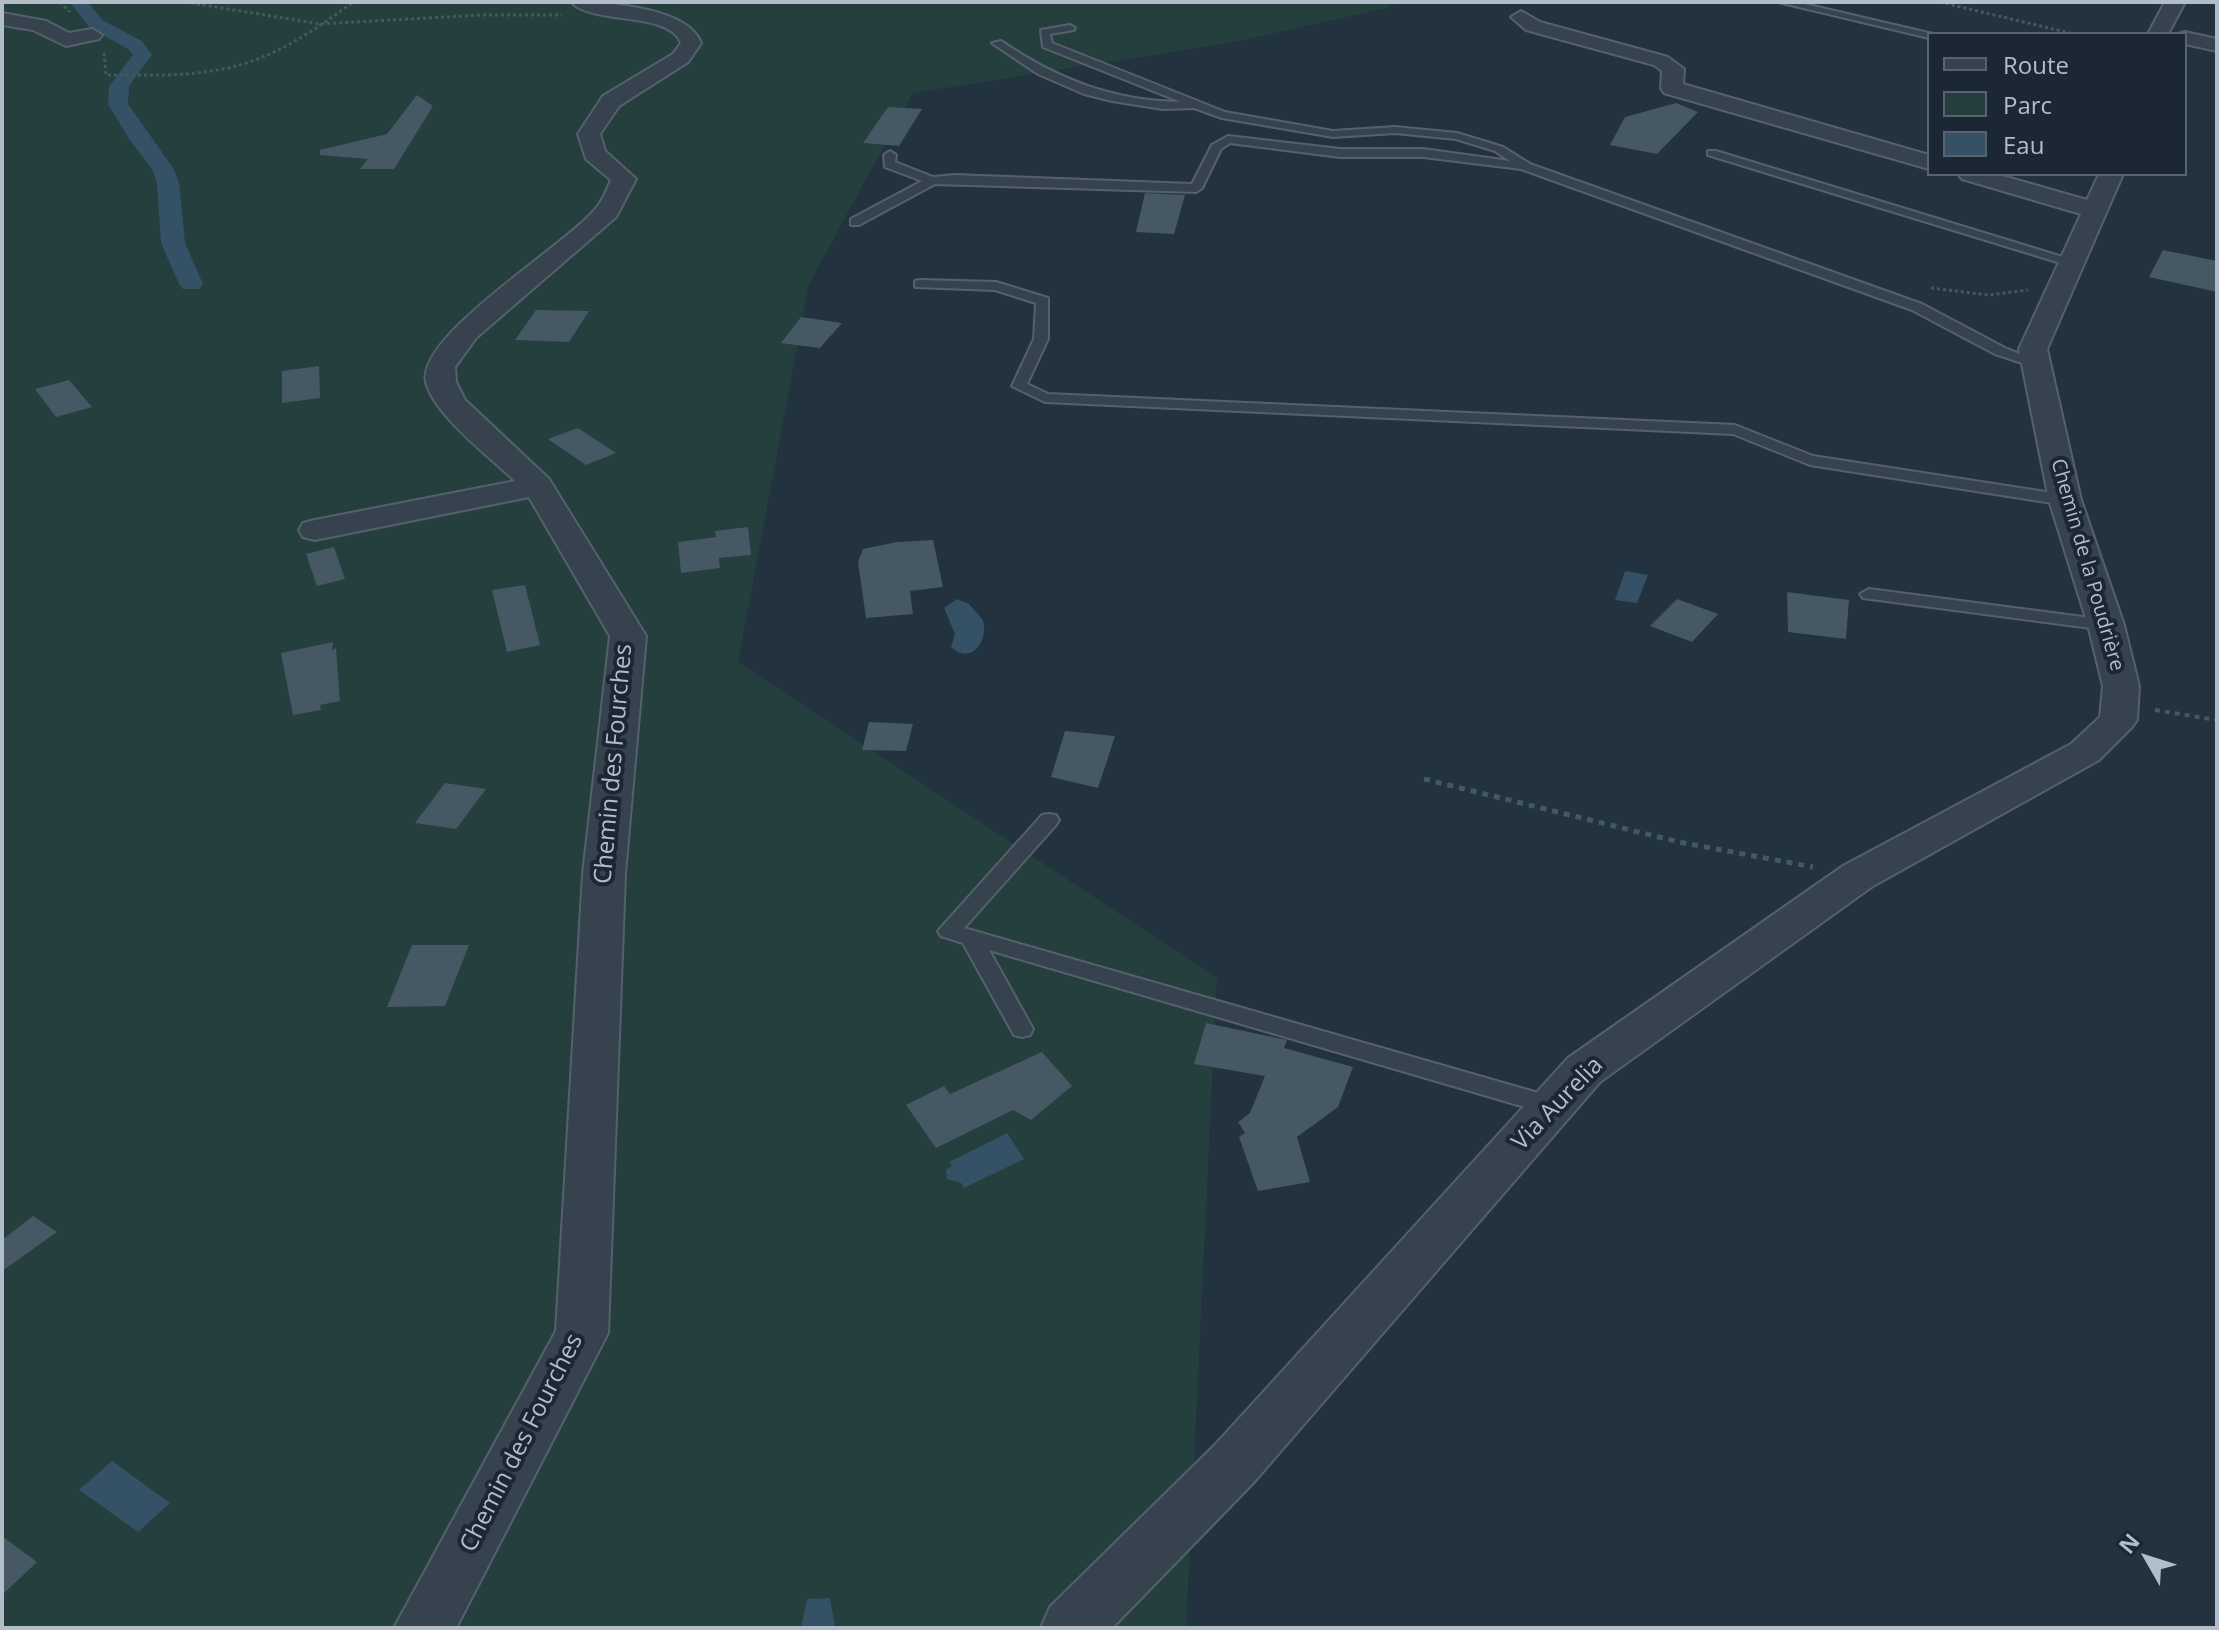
<!DOCTYPE html>
<meta charset="utf-8">
<style>
body{margin:0}
#map{position:relative;width:2219px;height:1630px;overflow:hidden;background:#22323e;font-family:"Open Sans",sans-serif}
canvas{display:block}
.frame{position:absolute;inset:0;border:4px solid #b1bec9;pointer-events:none}
.legend{position:absolute;left:1927px;top:32px;width:260px;height:144px;box-sizing:border-box;background:#1b2833;border:2px solid #57646f;margin:0;padding:10px 14px;list-style:none;font-size:24px;color:#b1bec9}
.legend li{display:flex;align-items:center;gap:16px;height:40px}
.legend b{width:40px;border:2px solid #57646f}
.north{position:absolute;left:2107px;top:1518px;width:80px;height:80px;-webkit-text-stroke:6px #1b2833;paint-order:stroke;rotate:309deg;font-size:22px;font-weight:700;line-height:32px;text-align:center;color:#b1bec9}
.north::after{content:'';display:block;margin:auto;width:28px;height:36px;background:#b1bec9;clip-path:polygon(50% 0,100% 100%,50% 72%,0 100%)}
</style>
<div id="map">
<canvas width="2219" height="1630"></canvas>
<div class="frame"></div>
<ul class="legend">
<li><b style="height:10px;background:#36434e"></b>Route</li>
<li><b style="height:22px;background:#243f3e"></b>Parc</li>
<li><b style="height:22px;background:#345166"></b>Eau</li>
</ul>
<div class="north">N</div>
</div>
<script>
const c = document.querySelector('canvas').getContext('2d');
c.lineJoin = 'round';
function fill(path, color) {
  c.fillStyle = color;
  c.fill(path, 'evenodd');
}
function strokePath(path, color, width, dash) {
  c.strokeStyle = color;
  c.lineWidth = width;
  c.lineCap = dash ? 'butt' : 'round';
  c.setLineDash(dash || []);
  c.stroke(path);
}
function drawText(font, color, halo, rows, align = 'center') {
  c.font = font + ' "Open Sans",sans-serif';
  c.lineWidth = 8;
  c.setLineDash([]);
  c.textBaseline = 'middle';
  c.strokeStyle = halo;
  c.fillStyle = color;
  for (const [text, x, y, turn = 0] of rows) {
    c.save();
    c.translate(x, y);
    c.rotate((+turn || 0) * Math.PI / 180);
    c.textAlign = isNaN(turn) ? turn : align;
    if (halo) c.strokeText(text, 0, 0);
    c.fillText(text, 0, 0);
    c.restore();
  }
}
fill(new Path2D(`
 M2 2H1398L1387 8 1235 42 913 93 809 284 738 662 1217 978 1186 1628H2Z`), '#243f3e');
fill(new Path2D(`
 M1625 571 1648 575 1637 603 1615 600Z
 M957 599 969 604 983 620C989 641 971 666 951 647L955 634 944 608Z
 M1007 1133 1024 1159 964 1188 961 1183 947 1179 946 1170 952 1166 949 1162Z
 M112 1461 170 1503 138 1532 79 1490Z
 M830 1598 835 1628H801L807 1599Z`), '#345166');
fill(new Path2D(`
 M70 2H88L102 20 142 41 152 55 129 86 128 104 173 168 179 183 185 243 203 284 199 289H183L179 284 161 243 157 183 152 169 129 139 108 104 109 86 133 55 128 49 90 28Z`), '#345166');
fill(new Path2D(`
 M417 95 433 106 394 169H360L368 159 320 155V150L387 134Z
 M1676 103 1698 112 1657 154 1610 145 1625 117Z
 M888 107 922 109 899 146 863 143Z
 M1145 193 1185 195 1174 234 1136 232Z
 M2163 250 2217 261V292L2149 277Z
 M536 310 589 311 569 342 515 340Z
 M801 317 842 323 820 348 781 343Z
 M319 366 320 398 282 403V371Z
 M69 380 92 407 56 417 35 389Z
 M578 428 616 453 586 465 548 439Z
 M748 527 751 555 719 558 720 568 681 573 678 542 716 537 715 531Z
 M933 540 943 587 910 591 913 614 866 618 858 562 863 549 897 542Z
 M334 547 345 579 317 586 306 554Z
 M525 585 540 645 507 652 492 590Z
 M1787 592 1849 600 1846 639 1788 632Z
 M1677 599 1718 614 1692 642 1650 626Z
 M333 642 332 650 336 648 340 701 320 705 321 710 293 715 281 653Z
 M869 722 913 724 906 751 862 750Z
 M1065 731 1115 736 1098 788 1051 777Z
 M445 783 486 789 456 829 415 823Z
 M412 945H469L445 1006 387 1007Z
 M1206 1023 1287 1040 1284 1048 1353 1067 1338 1107 1297 1137 1310 1182 1258 1191 1239 1137 1245 1133 1238 1122 1250 1113 1265 1076 1194 1064Z
 M1042 1052 1072 1086 1031 1120 1013 1110 936 1148 906 1105 944 1086 950 1094Z
 M33 1216 57 1232 2 1271V1240Z
 M2 1536 37 1562 2 1595Z`), '#455864');
const service = new Path2D(`
 M1778 2H1796L1933 34H1929V38Z
 M1070 25 1075 28 1074 30 1050 34 1052 43 1225 112 1333 131 1395 127 1457 133 1503 147 1530 164 1922 304 2005 348 2044 364 2037 368 1995 354 1912 310 1521 169 1423 157H1340L1230 143 1221 149 1202 188 1196 192 935 184 859 225H851V219L922 181 885 167 884 155 890 151 896 155 895 162 933 177 955 175 1192 184 1212 145 1228 136 1340 149H1423L1510 161 1495 151 1456 139 1395 133 1333 137 1222 118 1194 108 1163 109 1112 101 1084 94 1038 74 992 43 1001 41C1056 79 1113 101 1181 102L1043 47 1041 30Z
 M1708 151H1716L2079 262 2067 265 1708 155Z
 M920 280 996 282 1048 298V339L1027 384 1048 394 1735 425 1813 456 2065 495 2073 500 2065 505 1810 465 1733 434 1045 402 1012 386 1034 339 1036 303 995 290 915 287V281Z
 M1869 589 2106 620 2115 625 2106 630 1863 598 1860 594Z
 M1049 814 1056 815 1059 820 1056 825 964 928 1552 1097 1560 1100 1564 1106 1560 1112 1552 1115 989 950 1033 1029 1030 1035 1022 1037 1014 1035 963 943 941 936 938 931 1042 815Z`);
const minor = new Path2D(`
 M571 2C605 2 688 7 701 43L688 62 619 106 600 134 605 151 636 179 616 217 476 338 455 367 456 382 465 400 549 479 646 636 625 874 608 1333 456 1628H394L556 1331 583 874 610 636 529 497 315 540 303 537 299 530 303 523 315 520 515 481C490 457 434 415 426 382 416 335 569 244 597 207 603 200 607 189 611 180L586 159 578 134 603 96 673 54 681 43C670 11 592 25 571 2Z
 M2165 2H2185L2168 34H2148Z
 M1521 11 1540 22 1668 57 1684 69 1683 84 1929 155V169L1664 93 1661 88 1662 71 1654 65 1526 30 1511 17Z
 M2 13 46 21 69 33 92 29 102 35 99 39 66 46 33 30 2 25Z
 M2185 32 2217 39V51L2185 44V34H2178Z
 M1958 174H1996L2087 200 2099 174H2123L2047 349 2081 500 2124 625 2139 686 2137 720 2131 728 2099 760 1873 886 1600 1082 1254 1482 1112 1628H1041L1050 1607 1214 1446 1568 1058 1843 866 2071 744 2100 717 2103 686 2088 625 2049 500 2019 349 2081 214 1962 179Z`);
strokePath(service, '#54616c', 4);
strokePath(minor, '#54616c', 4);
strokePath(new Path2D(`
 M60 2 70 12
 M185 2 320 24 482 15H562
 M1940 2 2074 34
 M104 53 106 75C145 75 184 77 223 69 271 60 314 31 353 2
 M1931 288 1989 295 2028 290`), '#425b5a', 3, [3, 3]);
strokePath(new Path2D(`
 M2155 710 2217 720`), '#425b5a', 4, [5, 5]);
strokePath(new Path2D(`
 M1424 779 1679 842 1813 867`), '#425b5a', 5, [6, 6]);
fill(service, '#36434e');
fill(minor, '#36434e');
drawText('20px', '#b1bec9', '#1b2833', [
 ["Chemin de la Poudrière",2087,565,74]
]);
drawText('24px', '#b1bec9', '#1b2833', [
 ["Chemin des Fourches",614,764,-85],
 ["Via Aurelia",1558,1104,-46],
 ["Chemin des Fourches",522,1443,-63]
]);
</script>
